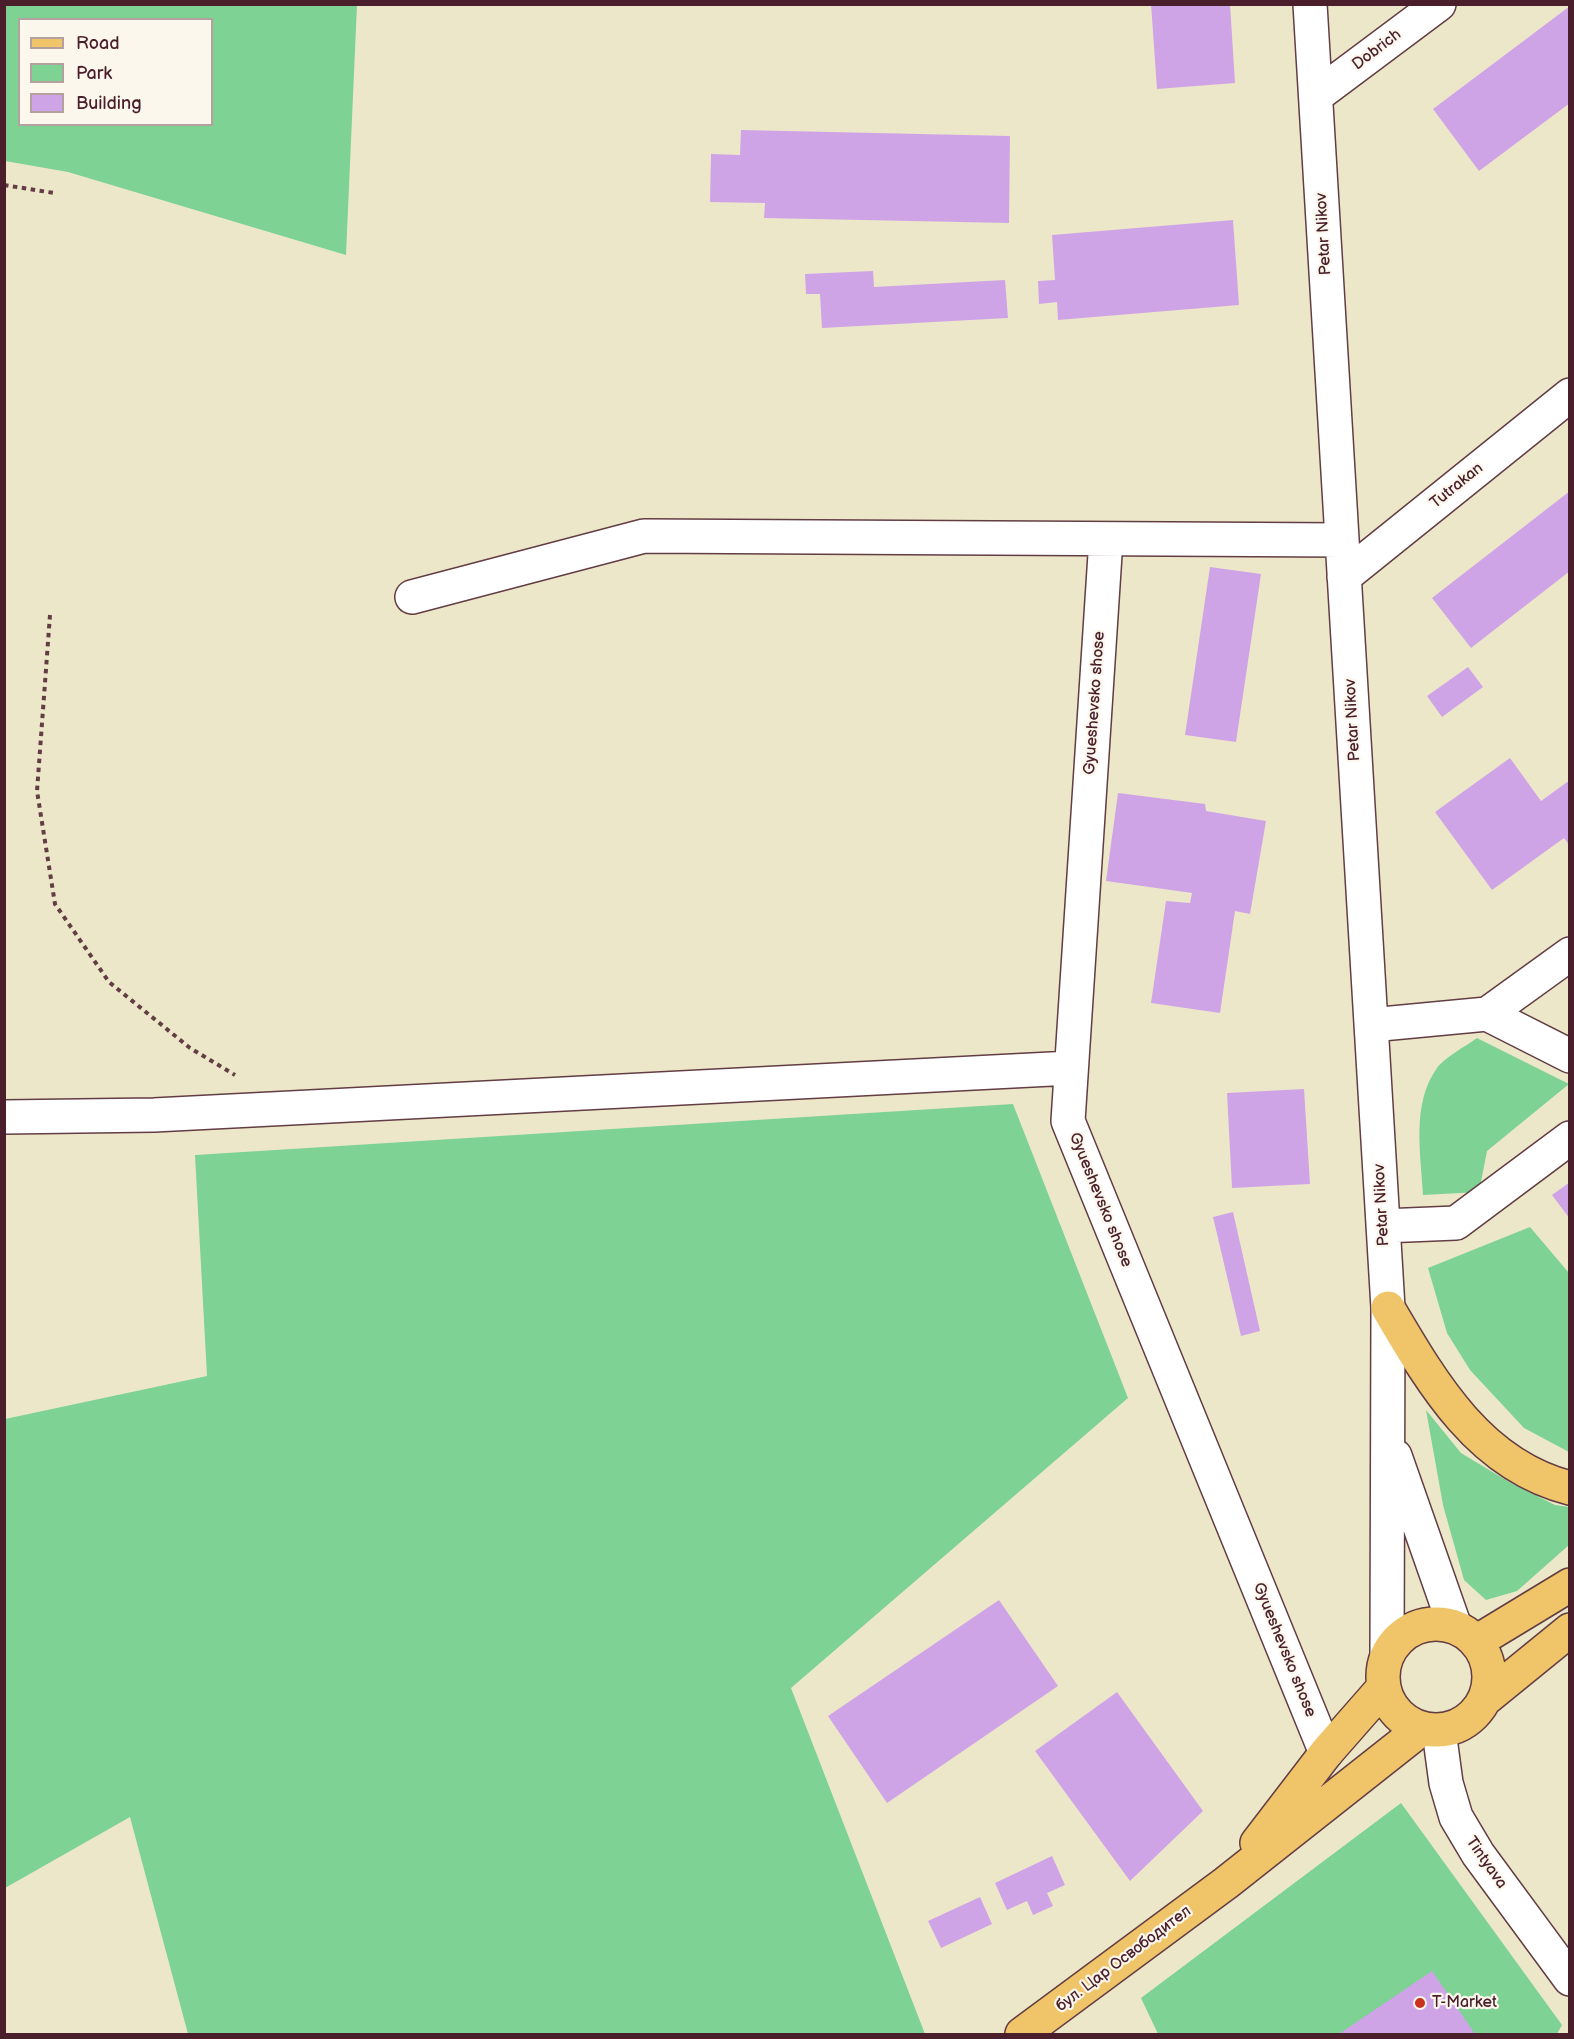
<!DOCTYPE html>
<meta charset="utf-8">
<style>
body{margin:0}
#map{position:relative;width:1574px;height:2039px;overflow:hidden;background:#ede7ca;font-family:"Balsamiq Sans",sans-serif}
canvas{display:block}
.frame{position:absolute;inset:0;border:6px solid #4a1f2b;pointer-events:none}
.legend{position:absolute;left:18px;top:18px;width:195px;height:108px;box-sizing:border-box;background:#fbf7ec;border:2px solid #b4a19f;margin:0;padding:8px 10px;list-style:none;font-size:18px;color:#4a1f2b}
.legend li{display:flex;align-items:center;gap:12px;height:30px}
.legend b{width:30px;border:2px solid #b4a19f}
</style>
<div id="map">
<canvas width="1574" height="2039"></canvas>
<div class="frame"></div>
<ul class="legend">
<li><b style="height:8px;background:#f0c469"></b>Road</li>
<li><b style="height:16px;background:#7dd294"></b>Park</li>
<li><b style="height:16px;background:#cfa4e6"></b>Building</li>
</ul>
</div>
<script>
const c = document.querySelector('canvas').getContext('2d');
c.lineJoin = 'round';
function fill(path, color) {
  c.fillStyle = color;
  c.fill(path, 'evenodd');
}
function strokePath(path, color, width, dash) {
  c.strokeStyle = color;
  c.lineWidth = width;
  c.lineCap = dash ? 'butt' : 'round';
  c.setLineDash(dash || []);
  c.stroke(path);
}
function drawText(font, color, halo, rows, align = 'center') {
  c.font = font + ' "Balsamiq Sans",sans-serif';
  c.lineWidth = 4.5;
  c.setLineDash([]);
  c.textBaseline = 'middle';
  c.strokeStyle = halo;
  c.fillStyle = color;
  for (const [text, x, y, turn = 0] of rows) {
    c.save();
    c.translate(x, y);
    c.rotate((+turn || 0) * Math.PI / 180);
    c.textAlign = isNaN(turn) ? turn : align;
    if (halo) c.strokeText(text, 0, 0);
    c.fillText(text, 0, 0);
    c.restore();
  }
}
fill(new Path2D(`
 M4 5H357L346 255 68 172 5 161ZM20 20H212V124H20Z
 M1477 1038 1569 1084 1487 1151 1479 1192 1423 1195C1421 1154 1411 1104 1437 1068 1444 1058 1466 1046 1477 1038Z
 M1013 1104 1128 1398 791 1688 925 2034H188L130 1817 5 1888V1419L207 1376 195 1155Z
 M1530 1227 1569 1273V1452L1524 1428 1470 1370 1447 1333 1428 1268Z
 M1426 1410 1461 1453 1511 1483 1555 1505 1569 1507V1545L1517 1591 1486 1600 1464 1580 1443 1505Z
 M1401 1803 1562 2025 1557 2034H1158L1141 1998Z`), '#7dd294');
fill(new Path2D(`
 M1151 4H1230L1235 83 1157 89Z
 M1570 6V103L1479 171 1433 109Z
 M741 130 1010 136 1009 223 764 218 765 203 710 202 711 154 740 155Z
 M1233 220 1239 305 1058 320 1057 302 1039 304 1038 281 1055 280 1052 235Z
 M873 271 874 287 1005 280 1008 318 822 328 820 294H806L805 274Z
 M1570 491V571L1471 648 1432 598Z
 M1210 567 1261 574 1236 742 1185 735Z
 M1468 667 1483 687 1442 717 1427 696Z
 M1510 758 1541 801 1570 780V846L1564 838 1492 890 1435 812Z
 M1118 793 1205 804 1206 811 1266 821 1250 914 1235 911 1220 1013 1151 1003 1166 901 1190 903 1192 893 1106 881Z
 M1304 1089 1310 1184 1232 1188 1227 1093Z
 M1570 1182V1219L1552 1195Z
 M1233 1212 1260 1331 1241 1336 1213 1217Z
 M999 1600 1058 1686 887 1803 828 1716Z
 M1117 1692 1203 1811 1130 1881 1035 1751Z
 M1052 1856 1065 1885 1047 1893 1053 1906 1033 1915 1027 1901 1007 1910 995 1883Z
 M980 1897 992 1924 941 1948 928 1921Z
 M1432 1971 1475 2034H1339Z`), '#cfa4e6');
const minor = new Path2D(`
 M1310 4 1388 1308 1387 1654
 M1316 96 1439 4
 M1106 539 1068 1121 1326 1753
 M1344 577 1570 395
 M412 597 644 536 1342 540
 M1487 1014 1570 1056
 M1371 1025 1487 1014 1570 954
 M4 1117 154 1115 1071 1068
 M1383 1226 1456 1223 1570 1138
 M1395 1456 1455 1627
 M1439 1731 1446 1783 1456 1817 1478 1854 1570 1979`);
const major = new Path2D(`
 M1388 1308C1432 1383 1479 1465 1570 1488
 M1383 1677a53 53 0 1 1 106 0a53 53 0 1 1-106 0Z
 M1476 1642 1570 1585
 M1484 1700 1570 1630
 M1257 1843 1326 1753 1383 1688
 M1022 2034 1226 1883 1421 1729`);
strokePath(minor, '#623d43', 36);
strokePath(major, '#623d43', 36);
strokePath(new Path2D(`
 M4 185 54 193
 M50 615 37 791 55 904 109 982 190 1048 235 1075`), '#623d43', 4, [4.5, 4.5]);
strokePath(minor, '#fff', 33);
strokePath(major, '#f0c469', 33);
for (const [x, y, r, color] of [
 [1420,2003,6,"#c8321e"]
]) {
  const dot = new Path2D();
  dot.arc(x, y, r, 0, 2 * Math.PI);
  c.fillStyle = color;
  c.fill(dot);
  strokePath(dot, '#fbf7ec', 2);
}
drawText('16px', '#4a1f2b', '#fbf7ec', [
 ["Dobrich",1377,50,-37],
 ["Petar Nikov",1324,234,-93],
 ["Tutrakan",1457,486,-39],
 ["Gyueshevsko shose",1095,703,-86],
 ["Petar Nikov",1353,720,-93],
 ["Gyueshevsko shose",1100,1200,68],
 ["Petar Nikov",1382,1205,-93],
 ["Gyueshevsko shose",1284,1650,68],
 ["Tintyava",1486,1863,55],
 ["бул. Цар Освободител",1124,1959,-37]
]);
drawText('16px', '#4a1f2b', '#fbf7ec', [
 ["T-Market",1432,2003]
], 'left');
</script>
